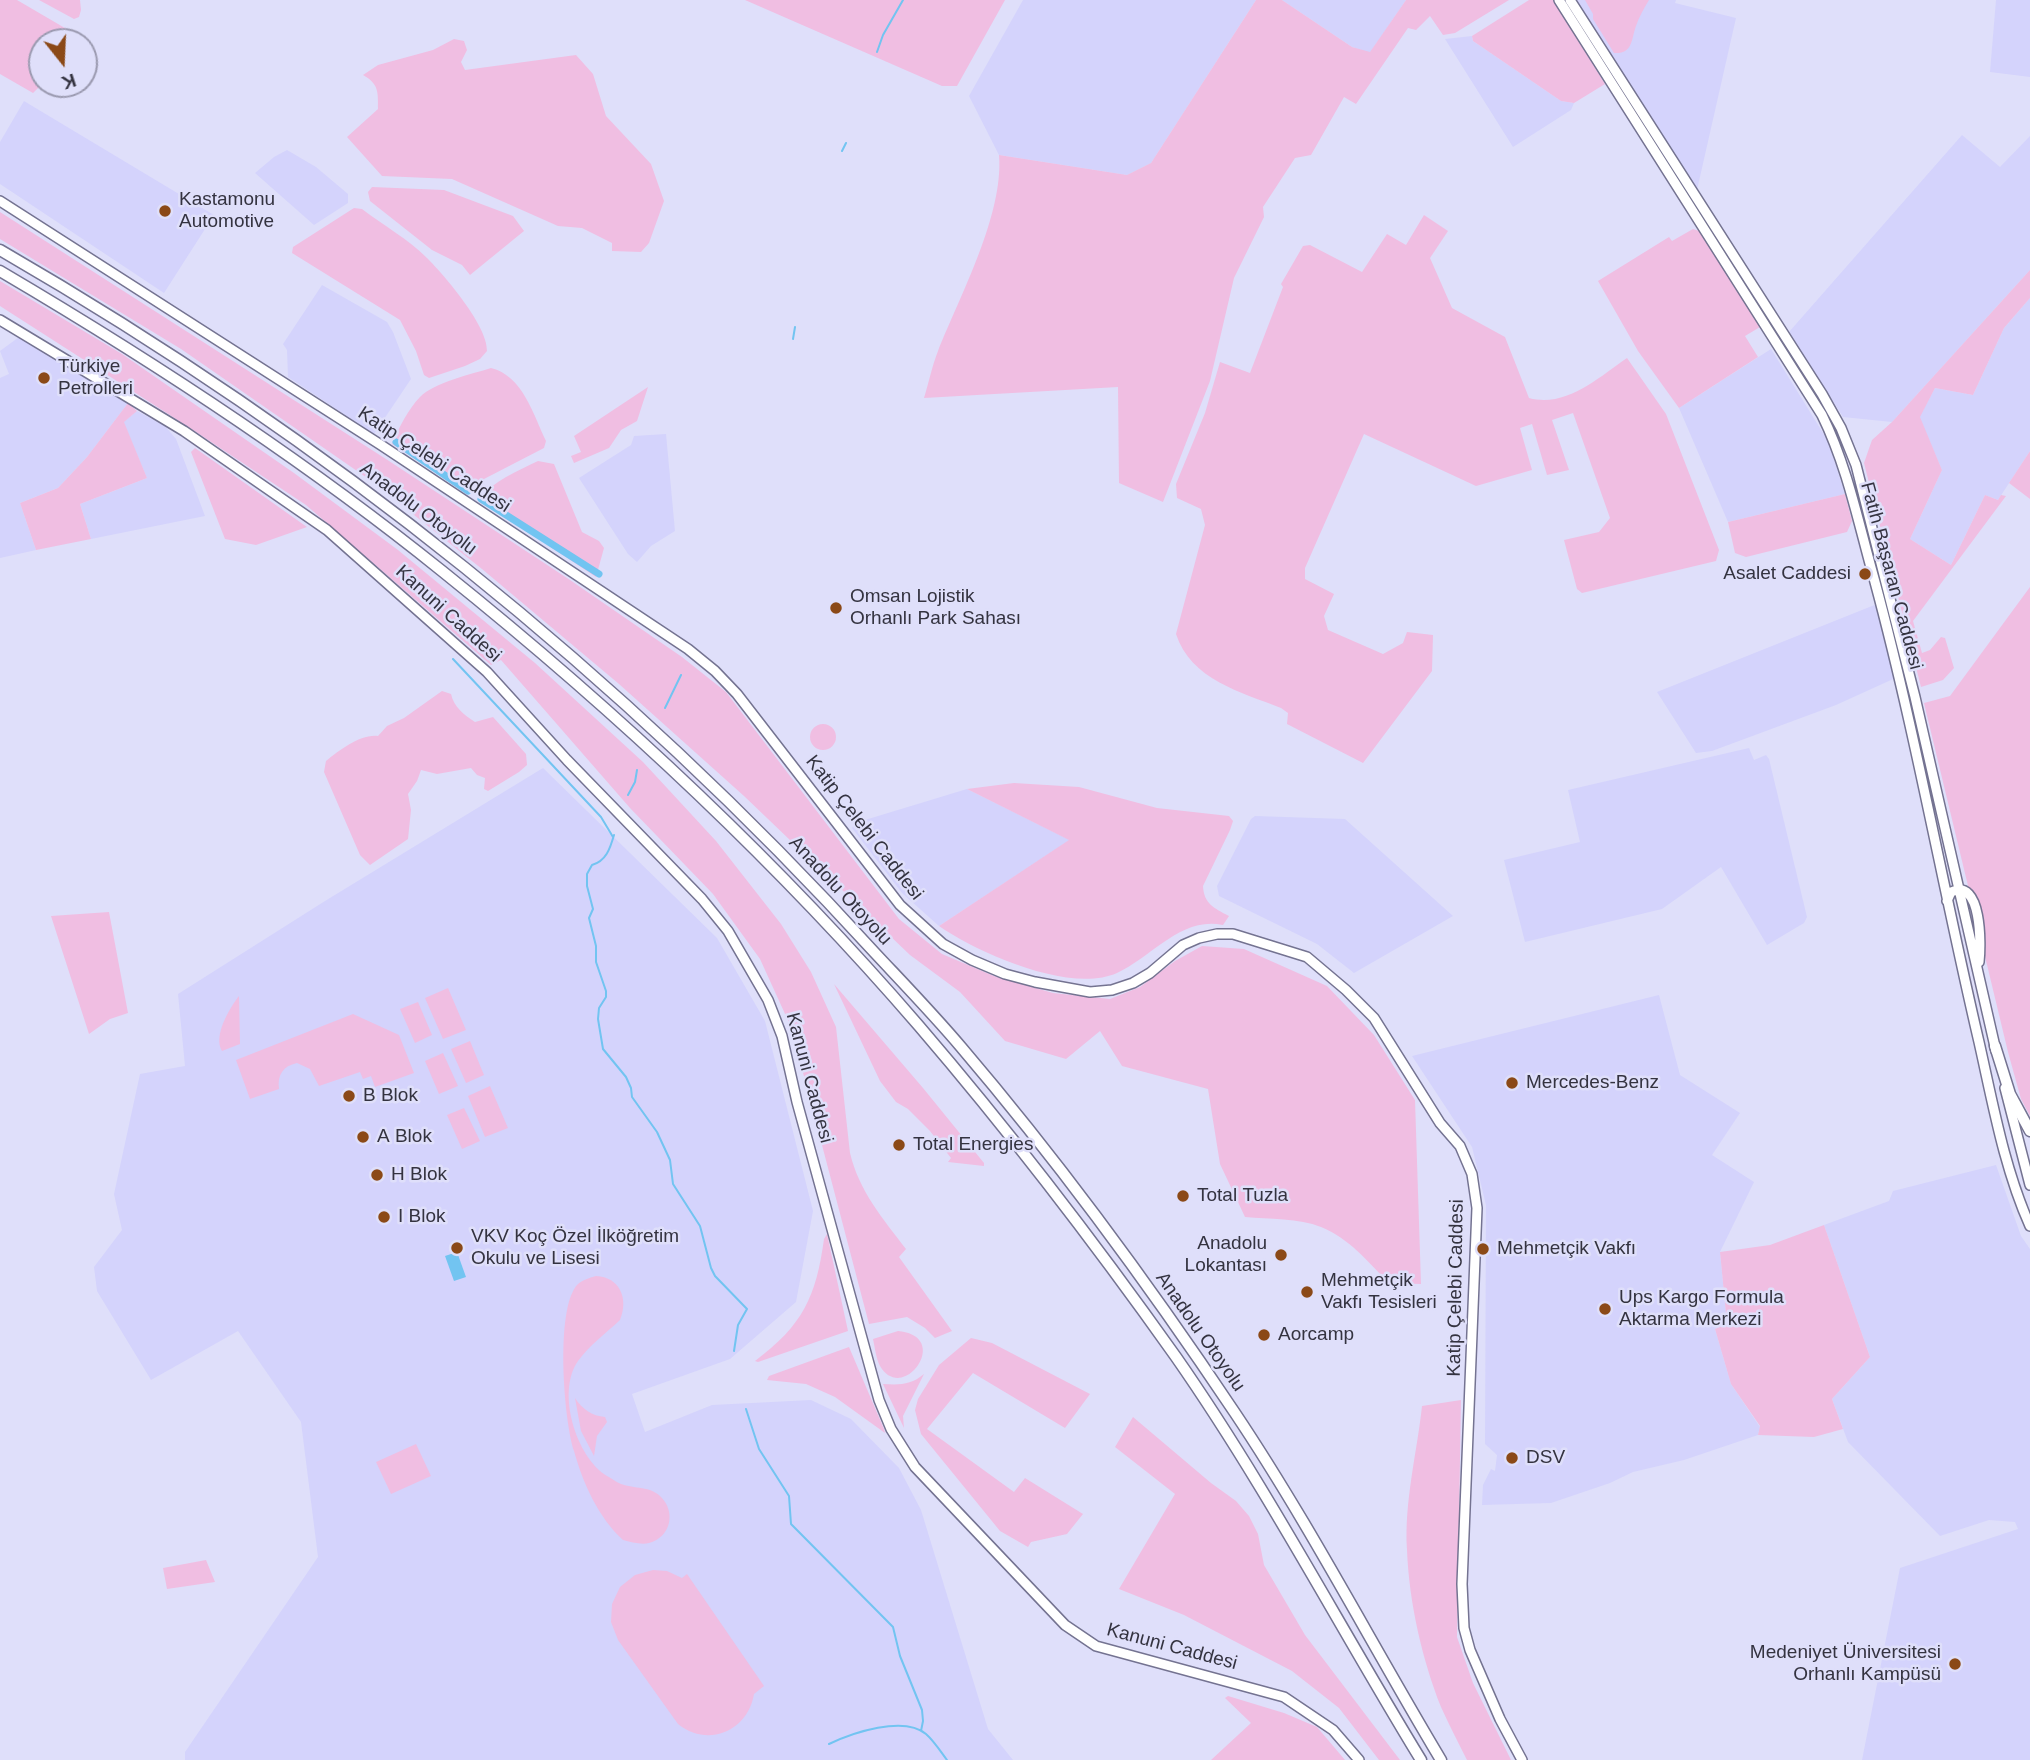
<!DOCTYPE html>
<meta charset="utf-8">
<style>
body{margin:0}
#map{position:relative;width:2030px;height:1760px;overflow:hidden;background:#dfdffa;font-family:Arial,sans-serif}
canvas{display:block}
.north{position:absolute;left:28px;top:28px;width:70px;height:70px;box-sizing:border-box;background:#dfdffa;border:2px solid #9b9ab0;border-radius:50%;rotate:162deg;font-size:19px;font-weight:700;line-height:28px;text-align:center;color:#343340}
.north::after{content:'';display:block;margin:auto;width:24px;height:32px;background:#8b4917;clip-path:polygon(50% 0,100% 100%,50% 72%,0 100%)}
</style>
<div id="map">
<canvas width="2030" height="1760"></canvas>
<div class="north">K</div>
</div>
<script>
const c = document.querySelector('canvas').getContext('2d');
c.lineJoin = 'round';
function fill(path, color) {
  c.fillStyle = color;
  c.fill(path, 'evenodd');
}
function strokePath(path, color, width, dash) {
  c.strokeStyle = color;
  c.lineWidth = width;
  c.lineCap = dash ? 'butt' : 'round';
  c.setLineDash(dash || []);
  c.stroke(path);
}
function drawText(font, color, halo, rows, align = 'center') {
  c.font = font + ' Arial,sans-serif';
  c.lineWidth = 5;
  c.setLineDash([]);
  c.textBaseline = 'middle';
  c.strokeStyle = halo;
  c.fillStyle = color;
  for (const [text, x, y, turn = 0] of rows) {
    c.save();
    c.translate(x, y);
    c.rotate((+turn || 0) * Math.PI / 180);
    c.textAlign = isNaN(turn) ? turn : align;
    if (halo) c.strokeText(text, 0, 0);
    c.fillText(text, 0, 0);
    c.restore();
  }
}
fill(new Path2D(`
 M1023 0H1256L1151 163 1127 175 999 155 969 96Z
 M1282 0H1406L1370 53 1352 47Z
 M1575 0H1676L1675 3 1736 18 1697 190Z
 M1996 0H2030V77L1990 72Z
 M1472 36 1473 41 1561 101 1574 103 1571 110 1513 147 1445 39Z
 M24 101 214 215 164 293 0 184V142Z
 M1962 135 2000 167 2030 136V270L1892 422 1843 417 1789 332Z
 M287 150 316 167 348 194V203L314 225 255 173 274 157Z
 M322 285 387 322 393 332 411 379 374 434 288 377 287 350 283 344Z
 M2030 298V451L1998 500 1985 495 1951 565 1910 539 1942 470 1919 417 1935 388 1973 395 2004 328Z
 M19 337 128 403 87 457 58 488 20 503 36 550 0 558V378L9 374 0 351Z
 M1771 349 1828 441 1845 494 1728 522 1679 408Z
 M137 411 165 426 176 439 205 516 91 539 80 504 147 478 123 422Z
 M666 434 675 531 651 546 637 562 628 554 579 478 631 445 634 436Z
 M1882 602 1902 675 1836 705 1712 751 1696 753 1657 692Z
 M1749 748 1754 760 1766 755 1769 759 1807 917 1804 923 1767 945 1721 867 1662 909 1525 942 1504 860 1580 842 1568 790Z
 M543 768 717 938 765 1021 813 1211 796 1302 730 1359 632 1394 645 1432 712 1405 811 1400 851 1419 899 1468 921 1510 988 1729 1013 1760H185V1752L318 1557 301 1422 238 1331 151 1380 97 1291 94 1267 122 1230 114 1194 140 1074 185 1066 178 994 325 901Z
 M967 789 1070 840 939 926 902 893 852 828 855 823Z
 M1255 816 1345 819 1453 916 1354 973 1317 944 1219 896 1217 886 1251 819Z
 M1659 995 1680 1075 1740 1113 1712 1155 1754 1182 1720 1252 1727 1324 1715 1329 1731 1384 1760 1427 1758 1435 1684 1460 1633 1472 1610 1483 1551 1503 1482 1505 1483 1485 1491 1469 1495 1471 1497 1455 1485 1444 1486 1205 1472 1147 1412 1056Z
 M1996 1165 2021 1236 2030 1249V1760H1862L1900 1568 2018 1529 2015 1522 1989 1520 1940 1536 1848 1442 1832 1399 1870 1357 1824 1225 1889 1201 1893 1191Z`), '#d4d3fc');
fill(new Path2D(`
 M0 0H17L70 31 72 38 69 42H42V84L33 93 0 74Z
 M39 0H80L81 10 79 17 74 19Z
 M745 0H1005L957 86H942Z
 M1256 0H1282L1352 47 1370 52 1406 0H1509L1455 33 1443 35 1430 16 1416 30 1408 28 1356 104 1344 97 1311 155 1295 158 1263 207 1264 217 1234 278 1210 381 1163 502 1119 483 1118 387 924 398C929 382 932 366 938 351 960 296 1004 214 999 155L1127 175 1151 163Z
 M1529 0H1553L1605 84 1574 103 1561 101 1473 41 1472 36Z
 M1585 0H1649C1644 8 1639 17 1636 26 1631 40 1633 54 1614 53L1593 19V14Z
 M454 39 464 41 467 50 461 62 465 70 576 55 593 74 606 116 651 164 664 201 649 243 641 252 612 251V243L582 228 558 226 452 179 382 176 347 137 378 109C378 92 379 84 363 75L378 65 433 50Z
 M372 187 444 190 513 216 524 231 470 275 462 265 432 250 370 201 368 192Z
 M354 208 362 209C383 225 408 239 427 258 445 276 488 326 487 351L480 359 465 366 429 378 424 375 416 351 400 320 292 253 293 247Z
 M0 212 386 459 570 580 682 657 726 692 899 919 942 954 994 976 1053 993 1110 999 1140 987 1175 961 1202 946 1244 949 1327 986 1374 1035 1415 1100 1421 1284 1389 1283C1368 1262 1349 1238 1321 1227 1299 1218 1269 1219 1245 1217L1220 1164 1208 1089 1122 1066 1100 1031 1066 1059 1005 1041 960 992 910 955 744 796 619 684 482 569 370 480 181 349 0 239Z
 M1424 215 1448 231 1430 258 1452 308 1505 337 1529 398C1566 408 1598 378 1627 358L1666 414 1719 550 1716 561 1582 593 1577 589 1564 540 1599 532 1610 518 1573 413 1552 420 1569 470 1547 475 1532 424 1520 428 1532 470 1476 486 1364 434 1305 568V579L1334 594 1324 616 1328 630 1383 654 1403 643 1407 632 1433 635 1432 671 1363 763 1287 724 1288 713 1281 708C1241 692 1191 680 1176 634L1205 525 1201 509 1177 498 1176 484 1205 413 1220 362 1250 373 1283 287 1281 284 1303 246 1310 245 1362 272 1387 234 1406 245Z
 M1693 229 1699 231 1760 327 1745 336 1758 357 1679 408 1638 351 1598 281 1669 237 1672 241Z
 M2030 270V298L2004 328 1973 395 1935 388 1920 417 1942 470 1910 539 1951 565 1985 495 1998 500 2001 495 2006 496 1913 621 1922 653 1930 650 1941 637 1945 638 1954 668 1943 680 1921 687 1864 463 1872 440 1892 422Z
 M0 281 122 354 294 473 398 550 535 663 643 762 716 841 781 924 811 972 836 1027 850 1153C859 1191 883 1219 906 1249L899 1257 952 1331 935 1338 925 1328 907 1317 869 1324 791 1027 760 959 713 894 630 808 501 660 491 665 306 505 190 428 0 306Z
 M491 368C523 376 533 414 546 441L544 448 484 479 467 492 392 444C398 429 409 408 420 397 433 383 472 374 491 368Z
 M648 387 637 421 621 430 609 448 574 463 571 456 581 452 574 436Z
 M128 403 137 411 124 422 147 478 80 504 91 539 36 550 20 503 58 488 87 457Z
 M195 448 307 527 256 545 225 539 191 452Z
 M2030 451V499L2009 483Z
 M538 461 554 464 582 532 599 541 604 548 596 577 478 499C494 481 517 471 538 461Z
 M1845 494 1852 521 1847 532 1746 557 1735 553 1728 522Z
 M2030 587V1116L2021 1099 2008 1052 1924 703 1950 696Z
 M442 691 451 694C454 707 464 715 475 722L493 717 526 754 527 765 519 772 488 791 484 789 485 778 477 775 471 768 437 774 421 770 417 781 408 794 411 810 408 839 370 865 360 855 324 772 326 761C340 750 360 734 378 736L387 726 404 718Z
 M810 737a13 13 0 1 1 26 0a13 13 0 1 1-26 0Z
 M1014 783 1079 787 1157 808 1229 816 1233 821 1230 830 1203 886C1204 904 1214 908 1229 916L1223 925C1181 916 1152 957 1117 973 1070 994 978 953 939 926L1069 840 967 789Z
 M109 912 128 1013 110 1019 89 1034 51 916Z
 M834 984 923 1088 984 1163V1166L948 1162 951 1158 930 1131 908 1109 896 1102 880 1081Z
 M448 988 466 1030 443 1039 425 998Z
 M239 996 240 1044 222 1051C213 1036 229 1009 239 996Z
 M418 1002 432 1035 415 1043 400 1009Z
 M353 1014 399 1035 414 1073 375 1087 371 1076 363 1079 360 1072 319 1086 310 1069 297 1063C283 1066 277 1075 279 1089L250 1099 236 1060Z
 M470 1041 484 1075 466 1083 451 1049Z
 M443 1053 458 1086 439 1094 425 1061Z
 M490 1086 508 1128 485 1137 468 1096Z
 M464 1108 480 1141 462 1149 447 1115Z
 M1824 1225 1870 1357 1832 1399 1843 1429 1814 1437 1758 1435 1760 1426 1731 1384 1715 1329 1727 1324 1720 1252 1770 1245Z
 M827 1234 848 1331 758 1362 755 1361C803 1325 816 1297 824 1239Z
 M596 1276C620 1277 629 1299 620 1320 606 1333 589 1346 578 1361 556 1392 576 1457 607 1476 611 1478 616 1482 621 1484 634 1489 651 1486 661 1497 676 1512 671 1537 649 1543 641 1545 631 1542 623 1540 598 1517 583 1483 574 1451 564 1420 555 1310 577 1285 582 1280 589 1278 596 1276Z
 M898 1331C953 1336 903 1405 880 1366 876 1358 875 1348 873 1339Z
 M971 1338 992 1343 1090 1394 1065 1428 973 1373 927 1429 1014 1492 1025 1478 1083 1514 1067 1534 1031 1542 1028 1547 1000 1531 921 1434 915 1410 918 1399 939 1365Z
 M849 1347 884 1429 885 1433 835 1397 806 1384 767 1380 769 1376Z
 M924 1374 903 1416 904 1428 883 1384C900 1385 911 1385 924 1374Z
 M575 1398C582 1409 592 1416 605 1417L607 1422 597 1436 594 1456 581 1431Z
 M1461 1400 1457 1637 1473 1683 1511 1760H1467C1458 1742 1449 1725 1441 1707 1422 1659 1409 1602 1407 1550 1404 1502 1417 1453 1422 1406Z
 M1133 1417 1211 1483 1236 1501 1249 1516 1258 1534 1264 1565 1305 1635 1400 1760H1379L1339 1708 1292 1671 1184 1615 1119 1589 1175 1494 1115 1447Z
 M416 1444 431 1476 391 1494 376 1462Z
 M206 1560 215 1582 167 1589 163 1568Z
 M653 1570 667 1571 682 1578 687 1574 764 1686 754 1694C748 1731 708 1748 678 1724L618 1640 611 1622 612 1604 620 1587 635 1575Z
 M1228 1696 1284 1713 1317 1727 1345 1760H1211L1251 1723 1225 1698Z`), '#f0bee2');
fill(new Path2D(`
 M457 1252 466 1277 454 1281 445 1256Z`), '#72c4f1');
strokePath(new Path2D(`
 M877 52 883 35 903 0
 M842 151 846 143
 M793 339 795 327
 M453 659 601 817 613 837
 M665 708 681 675
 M628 795 635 782 637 770
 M614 835C610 849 606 861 592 865L587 874V886L593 909 589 918 596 946V962L606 991V997L599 1008 598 1019 603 1049 626 1077 631 1088 632 1097 657 1132 670 1160 673 1184 700 1226 711 1268 715 1276 747 1309 738 1325 734 1351
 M746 1409 759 1449 789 1496 791 1524 893 1627 900 1656 922 1710 923 1721 921 1731
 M829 1744C852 1733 904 1715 926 1734 934 1741 941 1752 947 1760`), '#72c4f1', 2);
strokePath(new Path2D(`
 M396 442 468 491
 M481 499 599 574`), '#72c4f1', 7);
const primary = new Path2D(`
 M1559 0 1822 415C1848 468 1859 526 1875 582 1916 734 1943 889 1979 1042 1993 1104 2004 1168 2030 1226
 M1570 0 1822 394 1841 428 1856 465 1915 697 1996 1051
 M0 201 381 445 688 649 715 671 737 694 900 905 943 944 972 960 1005 974 1035 982 1090 992 1112 990 1133 983 1150 973 1183 945 1199 938 1217 934H1233L1307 957 1346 990 1374 1018 1440 1123 1460 1146 1472 1174 1477 1208 1462 1584 1464 1628 1470 1650 1500 1719 1522 1760
 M0 320 184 431 327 530 487 672 567 760 702 899 728 931 768 1000 782 1036 797 1102 879 1400 891 1429 915 1467 1065 1625 1096 1646 1284 1697 1333 1730 1359 1760
 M1947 901 1951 892C1982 877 1981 945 1979 962
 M2005 1088 2030 1185`);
const highway = new Path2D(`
 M0 250C326 438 622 675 875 953 904 984 934 1015 961 1047 1060 1163 1150 1286 1235 1413 1310 1525 1372 1645 1441 1760
 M0 271C153 361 303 459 442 571 613 708 776 860 919 1026 1010 1132 1095 1243 1176 1357 1266 1486 1339 1626 1421 1760
 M1995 1046 2010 1094 2030 1131`);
strokePath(primary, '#747391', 12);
strokePath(highway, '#747391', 13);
strokePath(primary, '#fff', 9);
strokePath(highway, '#fff', 10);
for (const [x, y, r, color] of [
 [165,211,7,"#8b4917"],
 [44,378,7,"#8b4917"],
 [1865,574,7,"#8b4917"],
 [836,608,7,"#8b4917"],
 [1512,1083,7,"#8b4917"],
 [349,1096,7,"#8b4917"],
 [363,1137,7,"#8b4917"],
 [899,1145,7,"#8b4917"],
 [377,1175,7,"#8b4917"],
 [1183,1196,7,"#8b4917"],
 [384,1217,7,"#8b4917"],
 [457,1248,7,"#8b4917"],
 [1483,1249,7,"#8b4917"],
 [1281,1255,7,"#8b4917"],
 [1307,1292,7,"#8b4917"],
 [1605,1309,7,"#8b4917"],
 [1264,1335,7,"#8b4917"],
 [1512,1458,7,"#8b4917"],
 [1955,1664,7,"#8b4917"]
]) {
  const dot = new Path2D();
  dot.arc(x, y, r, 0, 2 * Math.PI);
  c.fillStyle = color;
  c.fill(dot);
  strokePath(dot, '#dfdffa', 2.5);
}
drawText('19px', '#343340', '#dfdffa', [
 ["Kastamonu",179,200],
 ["Automotive",179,222],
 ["Türkiye",58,367],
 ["Petrolleri",58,389],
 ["Asalet Caddesi",1851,574,"right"],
 ["Omsan Lojistik",850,597],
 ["Orhanlı Park Sahası",850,619],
 ["Mercedes-Benz",1526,1083],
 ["B Blok",363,1096],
 ["A Blok",377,1137],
 ["Total Energies",913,1145],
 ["H Blok",391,1175],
 ["Total Tuzla",1197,1196],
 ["I Blok",398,1217],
 ["VKV Koç Özel İlköğretim",471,1237],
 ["Okulu ve Lisesi",471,1259],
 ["Anadolu",1267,1244,"right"],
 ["Lokantası",1267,1266,"right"],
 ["Mehmetçik Vakfı",1497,1249],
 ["Mehmetçik",1321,1281],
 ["Vakfı Tesisleri",1321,1303],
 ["Ups Kargo Formula",1619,1298],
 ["Aktarma Merkezi",1619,1320],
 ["Aorcamp",1278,1335],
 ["DSV",1526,1458],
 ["Medeniyet Üniversitesi",1941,1653,"right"],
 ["Orhanlı Kampüsü",1941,1675,"right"]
], 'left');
drawText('19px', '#343340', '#dfdffa', [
 ["Katip Çelebi Caddesi",434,460,33],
 ["Anadolu Otoyolu",418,509,37],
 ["Fatih Başaran Caddesi",1891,576,75],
 ["Kanuni Caddesi",448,614,42],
 ["Katip Çelebi Caddesi",864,828,52],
 ["Anadolu Otoyolu",840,891,47],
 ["Kanuni Caddesi",809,1078,75],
 ["Katip Çelebi Caddesi",1456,1288,-89],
 ["Anadolu Otoyolu",1200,1332,55],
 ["Kanuni Caddesi",1172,1647,15]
]);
</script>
